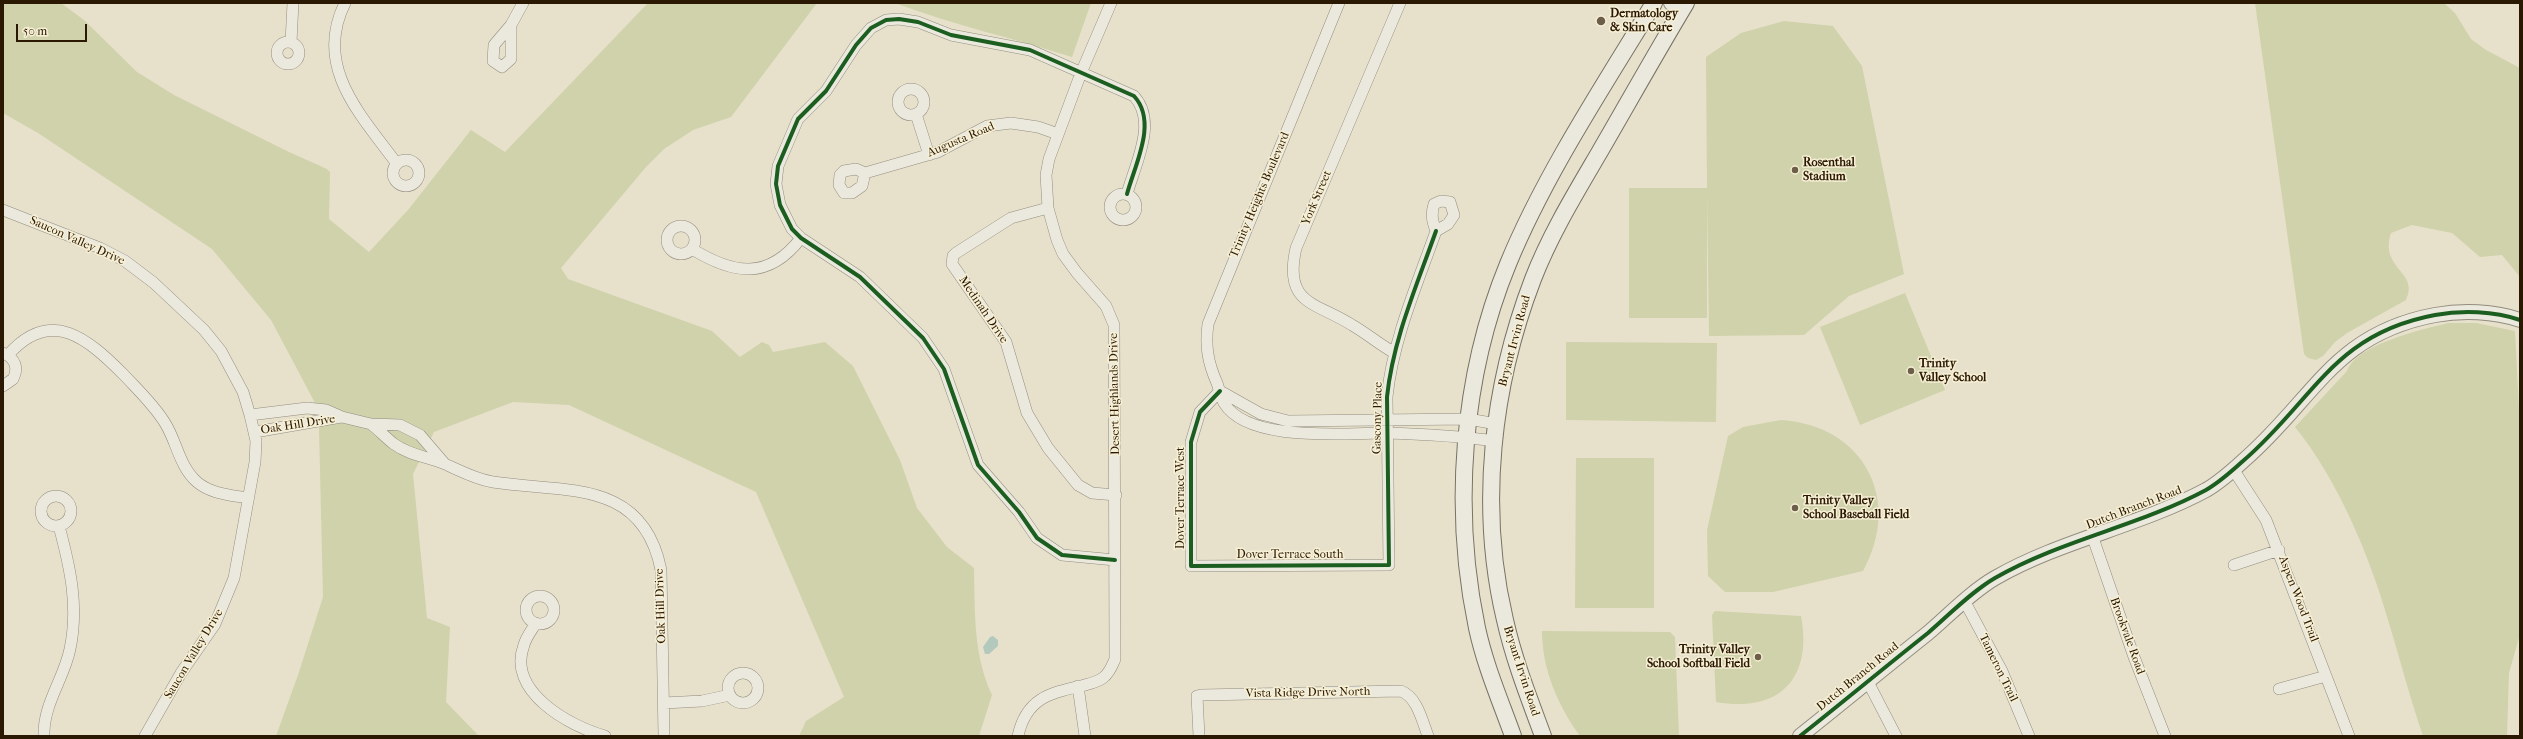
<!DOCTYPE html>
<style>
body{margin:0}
#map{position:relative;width:2523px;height:739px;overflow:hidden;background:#e7e1cb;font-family:"IM FELL French Canon",serif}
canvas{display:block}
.frame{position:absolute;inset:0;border:4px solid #2a1803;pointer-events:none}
.scale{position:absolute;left:16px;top:24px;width:71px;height:18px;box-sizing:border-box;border:2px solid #2a1803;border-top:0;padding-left:5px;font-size:12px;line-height:14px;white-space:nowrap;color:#2a1803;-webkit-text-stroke:3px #f7f0d5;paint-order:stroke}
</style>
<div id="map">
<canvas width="2523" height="739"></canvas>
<div class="frame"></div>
<div class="scale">50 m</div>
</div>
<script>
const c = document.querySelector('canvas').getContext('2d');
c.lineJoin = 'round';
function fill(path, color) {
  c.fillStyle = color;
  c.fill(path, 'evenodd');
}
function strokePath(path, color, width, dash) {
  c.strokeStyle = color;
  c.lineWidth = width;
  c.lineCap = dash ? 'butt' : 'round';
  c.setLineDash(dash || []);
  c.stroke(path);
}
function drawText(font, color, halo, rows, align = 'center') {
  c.font = font + ' "IM FELL French Canon",serif';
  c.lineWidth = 3;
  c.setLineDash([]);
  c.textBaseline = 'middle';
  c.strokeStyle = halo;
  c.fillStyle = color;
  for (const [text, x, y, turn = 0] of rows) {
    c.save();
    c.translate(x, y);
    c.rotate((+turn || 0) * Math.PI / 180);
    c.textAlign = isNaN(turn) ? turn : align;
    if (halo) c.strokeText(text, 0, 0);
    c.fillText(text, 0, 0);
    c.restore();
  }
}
fill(new Path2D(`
 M3 3H61L84 20 137 72 174 95 289 152 327 169 330 172 329 219 369 252 408 210 471 130 505 152 648 3H817L731 117 693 130 664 149 646 167 561 268 568 279 712 331 740 357 762 342 769 345 773 352 825 342 853 366 900 460 917 508 947 547 974 568C975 611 973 655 992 695L979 736H799L806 721 844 697 756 492 569 405 513 402 434 432 413 474 427 618 450 627 446 702 479 736H276L298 675 323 597 319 428 314 401 271 320 212 249 38 133 3 113Z
 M895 3H1091L1072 57C1013 38 953 25 895 3Z
 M2255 3H2444L2455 13 2471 39 2486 50 2520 68V277L2502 255 2480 257 2452 233 2412 225 2391 233C2379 270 2420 271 2406 300L2347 333 2335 342 2323 356 2316 360 2308 358 2304 354Z
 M1784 21 1833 26 1862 66 1904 274 1849 296 1804 335 1709 336 1707 191V318H1629V188H1707L1706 57 1741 33Z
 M1905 293 1945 390 1860 425 1820 327Z
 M2449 323H2476L2515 331 2520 429V634L2509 673 2507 736H2423C2410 698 2400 659 2388 620 2369 555 2338 480 2295 427L2347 371C2357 344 2423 329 2449 323Z
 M1566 342 1717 343 1716 422 1566 420Z
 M1781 420C1863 425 1903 499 1863 571L1773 592H1725L1708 576 1707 530 1728 436 1743 427Z
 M1576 458H1654V608H1575Z
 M1715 611 1801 616C1813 680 1778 713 1716 702L1712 615Z
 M1542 631 1670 632 1675 637 1679 736H1580C1558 706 1542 669 1542 631Z`), '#cfd2ab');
fill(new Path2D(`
 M993 636 998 640V646L989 654H985L983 647 990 637Z`), '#b3c9be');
const minor = new Path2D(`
 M345 3C313 67 361 115 397 164
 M1339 3 1208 324C1205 346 1208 363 1217 383 1219 389 1221 397 1224 403 1248 443 1345 433 1386 433 1422 434 1459 436 1495 441
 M511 25V59L502 67 493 61 494 45Z
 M511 25 523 3
 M277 53a11 11 0 1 1 22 0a11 11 0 1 1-22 0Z
 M291 42 293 3
 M898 102a13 13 0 1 1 26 0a13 13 0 1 1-26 0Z
 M916 114 929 155
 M393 173a13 13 0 1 1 26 0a13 13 0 1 1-26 0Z
 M856 169 865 173 862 186 852 193H844L839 185 840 175 844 171Z
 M865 173 938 152 987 126 1011 123 1038 127 1058 134
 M1110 207a13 13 0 1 1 26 0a13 13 0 1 1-26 0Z
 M1441 201 1450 202 1454 215 1448 224 1436 231C1432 221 1431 214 1434 204Z
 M1048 208 1011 218 956 253 953 256 952 264 1006 342 1027 413 1048 448 1078 485 1092 493 1116 495
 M3 210 100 248 125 261 154 283 204 330 221 351 243 392 250 415 256 441 255 462 234 578 215 624 181 673 145 736
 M667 240a14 14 0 1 1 28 0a14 14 0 1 1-28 0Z
 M692 249C733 274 768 281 801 238
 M1393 352C1379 344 1366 333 1352 325 1316 302 1283 305 1296 248L1400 3
 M3 353C15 358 19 368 13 379L3 386
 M8 355C51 306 88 339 124 375 139 391 154 405 165 423 177 442 179 466 197 482 211 494 231 495 248 498
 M1220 391 1200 412 1191 442V566L1389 565 1387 397C1393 339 1417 285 1436 231
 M1220 391 1261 414 1288 421 1468 419 1497 424
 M250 415 307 408 326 410 342 417 371 424 400 425 420 435 444 463
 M371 424C379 430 386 438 394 444 409 455 428 457 445 464 461 471 475 479 493 482 564 493 643 478 661 570L664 736
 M255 432 341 417
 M2233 469 2266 520 2349 736
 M41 511a15 15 0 1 1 30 0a15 15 0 1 1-30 0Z
 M2092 535 2134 657 2165 736
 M1115 560 1062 555 1037 538 1019 512 978 465 944 369 923 338 860 277 801 238 792 229 780 205 776 184 778 166 798 119 826 91 856 45 871 28 886 20 899 19 918 22 951 35 1030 50 1134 96C1158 122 1135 164 1127 194
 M2234 565 2279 550
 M526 610a14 14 0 1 1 28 0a14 14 0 1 1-28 0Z
 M1965 602 2002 671 2029 736
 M536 623C532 630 526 637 524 645 506 691 569 726 605 736
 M728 688a15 15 0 1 1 30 0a15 15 0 1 1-30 0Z
 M1868 682 1896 736
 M1078 686 1085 736
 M2279 689 2326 676
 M664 703 702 701 730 695
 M44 736C43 704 64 679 70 649 79 606 70 567 59 526
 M1018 736C1026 699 1049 693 1081 686 1088 684 1099 682 1104 677 1110 672 1112 666 1115 659L1114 325 1106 306 1077 273 1063 254 1057 240 1048 208 1046 175 1049 159 1081 73 1111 3
 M1199 736 1197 696 1201 695 1401 691C1417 697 1422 720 1428 736`);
const tertiary = new Path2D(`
 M1671 3 1684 6
 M1800 736C1843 702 1885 667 1928 633 1949 615 1971 592 1995 578 2061 540 2139 526 2206 490 2220 482 2232 471 2243 461 2314 400 2333 334 2435 315 2462 310 2494 311 2520 320`);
const secondary = new Path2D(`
 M1513 736C1500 700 1485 665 1477 628 1452 509 1462 376 1508 264 1544 176 1604 85 1654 3
 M1543 736C1529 698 1514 660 1505 620 1478 507 1492 386 1533 279 1550 235 1575 194 1599 153 1628 103 1656 53 1686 3`);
strokePath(minor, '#938d7f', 12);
strokePath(tertiary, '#938d7f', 16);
strokePath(secondary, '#787264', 18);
strokePath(minor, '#ebe9dd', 11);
strokePath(tertiary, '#ebe9dd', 14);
strokePath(secondary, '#ebe9dd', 16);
strokePath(new Path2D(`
 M1220 391 1200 412 1191 442V566L1389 565 1387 397C1393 339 1417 285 1436 231
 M1115 560 1062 555 1037 538 1019 512 978 465 944 369 923 338 860 277 801 238 792 229 780 205 776 184 778 166 798 119 826 91 856 45 871 28 886 20 899 19 918 22 951 35 1030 50 1134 96C1158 122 1135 164 1127 194
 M1800 736C1843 702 1885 667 1928 633 1949 615 1971 592 1995 578 2061 540 2139 526 2206 490 2220 482 2232 471 2243 461 2314 400 2333 334 2435 315 2462 310 2494 311 2520 320`), '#1b5e20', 4);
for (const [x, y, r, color] of [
 [1601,21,5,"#6c5e49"],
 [1795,170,4,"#6c5e49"],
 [1911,371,4,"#6c5e49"],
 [1795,508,4,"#6c5e49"],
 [1758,657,4,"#6c5e49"]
]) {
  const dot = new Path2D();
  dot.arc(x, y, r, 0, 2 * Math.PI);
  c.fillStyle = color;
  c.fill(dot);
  strokePath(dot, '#f7f0d5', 1.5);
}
drawText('bold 12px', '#2a1803', '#f7f0d5', [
 ["Dermatology",1610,14],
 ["& Skin Care",1610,28],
 ["Rosenthal",1803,163],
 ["Stadium",1803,177],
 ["Trinity",1919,364],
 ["Valley School",1919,378],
 ["Trinity Valley",1803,501],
 ["School Baseball Field",1803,515],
 ["Trinity Valley",1750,650,"right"],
 ["School Softball Field",1750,664,"right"]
], 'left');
drawText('12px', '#2a1803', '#f7f0d5', [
 ["Augusta Road",961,140,-23],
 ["Trinity Heights Boulevard",1260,195,-67],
 ["York Street",1317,198,-67],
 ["Saucon Valley Drive",77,241,24],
 ["Medinah Drive",983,310,56],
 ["Bryant Irvin Road",1515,341,-75],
 ["Desert Highlands Drive",1115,394,-91],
 ["Gascony Place",1378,418,-89],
 ["Oak Hill Drive",298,425,-9],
 ["Dover Terrace West",1181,498,-90],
 ["Dutch Branch Road",2134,508,-21],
 ["Dover Terrace South",1290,555],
 ["Aspen Wood Trail",2298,599,69],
 ["Oak Hill Drive",661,606,-92],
 ["Brookvale Road",2127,636,70],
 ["Saucon Valley Drive",194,654,-59],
 ["Tameron Trail",1998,668,64],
 ["Bryant Irvin Road",1521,671,72],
 ["Dutch Branch Road",1858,677,-39],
 ["Vista Ridge Drive North",1308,693,-1]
]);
</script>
